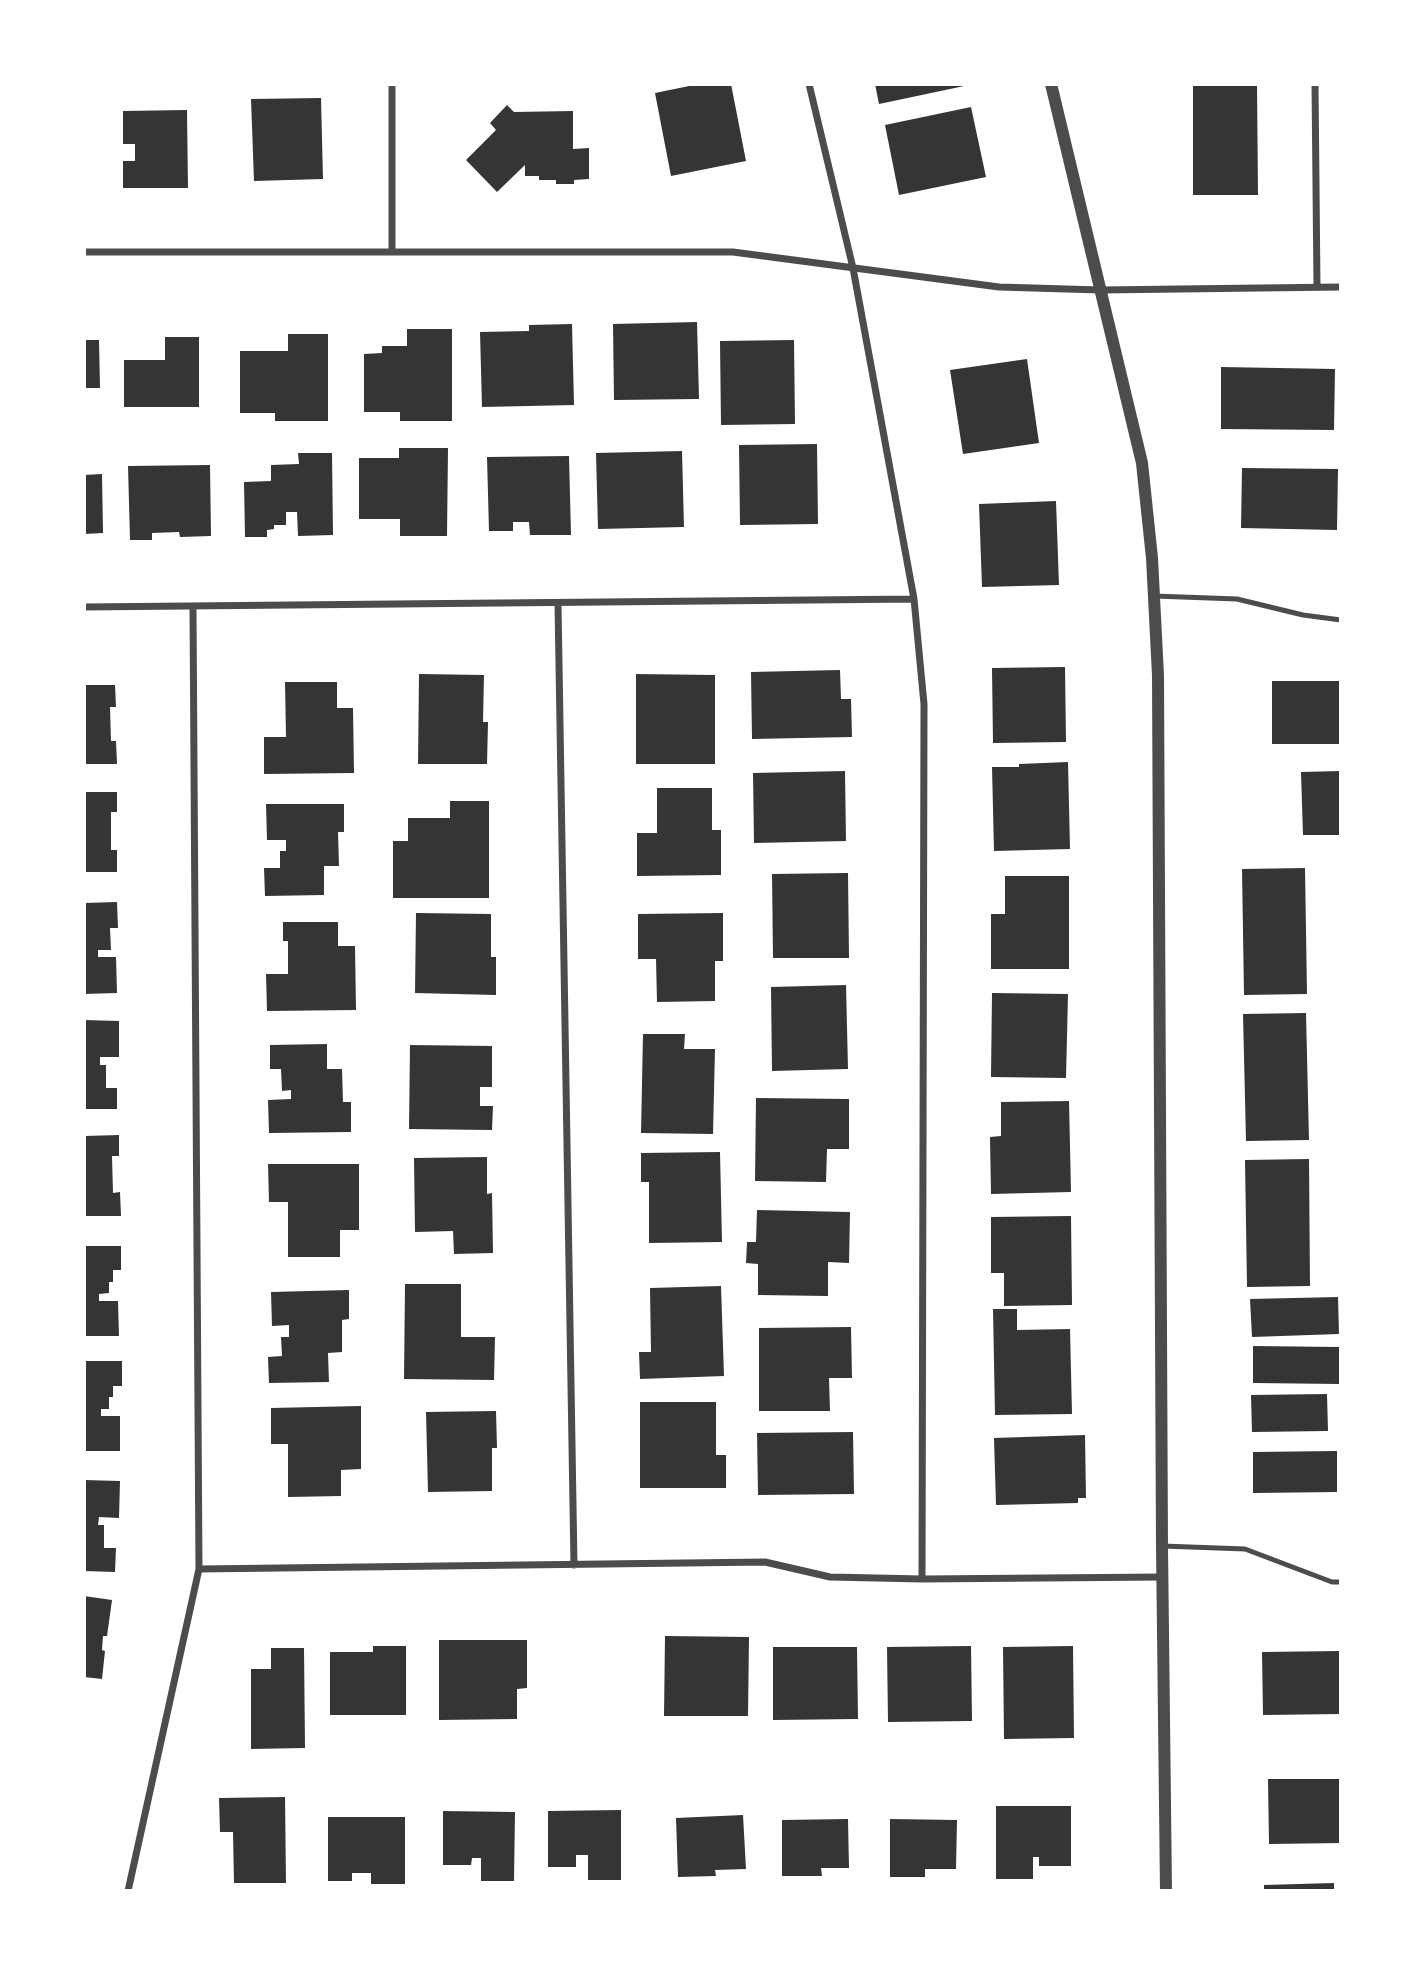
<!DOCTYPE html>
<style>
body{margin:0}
#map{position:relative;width:1425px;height:1975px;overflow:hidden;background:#fff;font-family:"Golos Text",sans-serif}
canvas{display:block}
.frame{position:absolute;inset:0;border:86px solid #fff;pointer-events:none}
</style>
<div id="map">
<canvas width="1425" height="1975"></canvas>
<div class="frame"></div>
</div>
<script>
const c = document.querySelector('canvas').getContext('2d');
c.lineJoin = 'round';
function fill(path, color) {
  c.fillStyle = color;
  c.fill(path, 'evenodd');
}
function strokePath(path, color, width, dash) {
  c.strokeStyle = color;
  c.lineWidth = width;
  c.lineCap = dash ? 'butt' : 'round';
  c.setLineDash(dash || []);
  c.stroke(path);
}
fill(new Path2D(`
 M699 84H731L746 161 671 176 655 93Z
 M875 84H969V85L879 104Z
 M1193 84H1257L1258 195H1193Z
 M321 98 323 179 254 181 251 99Z
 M507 105 514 112 573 111V149L589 148V179L574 180V184H556V180H539V176H525V165L497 192 466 160 496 130 490 123Z
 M971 107 986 177 899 195 885 125Z
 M187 110 188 188H123V161H135V144H123V111Z
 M697 322 699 399 614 400 613 324Z
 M572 324 574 405 482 407 480 332 529 331V325Z
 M407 329H452V421H400V412H364V354L382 353V346H407Z
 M288 334H328V421H275V413H240V351H288Z
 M165 337H199V407H124V360H165Z
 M84 340H99L100 388H84Z
 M794 340 795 424 721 425 720 341Z
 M1027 359 1039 443 963 454 950 370Z
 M1221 367 1335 369 1334 430 1221 429Z
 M817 444 818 524 740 525 739 445Z
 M399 448H448L447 536H400V519H359V458H399Z
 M682 451 684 527 598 529 596 453Z
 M298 453H332L333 535 298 536 297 512H286V525H274V529L267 530V537H245L244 482 271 481V465L299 464Z
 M569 456 571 535H530L529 522H513V531H489L487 457Z
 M210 465 211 536 180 537 179 532 152 533V540H130L128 466Z
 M1242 468 1338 469 1337 530 1241 528Z
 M102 474 103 533 84 534V475Z
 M1056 501 1059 585 982 587 979 504Z
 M1065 667 1066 742 993 743 992 668Z
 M840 670 841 699H851L852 737 752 739 751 672Z
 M419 674 484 675 483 722H488L487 764H418Z
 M636 674 715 675V764H636Z
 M1272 681H1341V744H1272Z
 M285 682H337V708H353L354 773 264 774V737H286Z
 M84 685H115L116 707H110L111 741H116L117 764H84Z
 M1068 762 1070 849 994 851 992 767H1019V764Z
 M845 771 846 841 754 843 753 773Z
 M1341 771V835H1303L1301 772Z
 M657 788H712V830H721V875L637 876V833H657Z
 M84 792H117V812H111V850H117V872H84Z
 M450 801H489V898H393V841H408V818H450Z
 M266 804H344V832H338L339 866H324V895L265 896 264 868H280V851H286V840H267Z
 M1305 868 1307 994 1244 995 1242 869Z
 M848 873 849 958H773L772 874Z
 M1005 876H1069V969H991V914H1005Z
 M117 902 118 928H110L111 950H98V957H116L117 993 84 994V903Z
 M416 913 491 914V957H496V995L415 993Z
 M723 913V961H715V1001L657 1002 656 959H638V914Z
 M283 922H338V946H355L356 1010 267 1011 266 974H288V941H283Z
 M846 985 848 1069 772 1071 771 987Z
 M992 993 1068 994 1066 1078 991 1077Z
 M1306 1013 1309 1140 1246 1141 1243 1014Z
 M84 1020 119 1021V1057H100V1065H106V1088H117V1109H84Z
 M643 1034H685L684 1049H715L713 1134 641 1133Z
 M327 1044V1069H342L343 1102H351V1132L269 1133 268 1100 291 1099V1090L282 1091 281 1069H270V1045Z
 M410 1045 492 1046V1087H480V1106H493L492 1130 409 1129Z
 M756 1098 849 1099V1149H827L826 1182 755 1181Z
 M1069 1101 1071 1192 991 1194 990 1137 1001 1136V1102Z
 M119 1135V1156H112L113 1193 120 1192 121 1216H84V1136Z
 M720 1152 722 1242 649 1243V1182H641V1153Z
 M487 1157V1194L492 1193 493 1253 454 1254 453 1231 415 1232 414 1158Z
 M1309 1159 1310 1286 1247 1287 1245 1160Z
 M268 1164H359V1230H340V1257H288V1202H269Z
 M757 1210 850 1212 849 1263 828 1262V1296L758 1295V1264L746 1263 747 1242H756Z
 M1071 1216 1072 1305 1004 1306V1273H991V1217Z
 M84 1246H121V1270H113V1282H109V1293L99 1294V1301H118L119 1336H84Z
 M405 1284H461V1337H495L494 1380 404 1379Z
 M721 1286 724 1376 640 1379 639 1352H651L650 1288Z
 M349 1290V1319L342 1320V1352L328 1353 329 1382 269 1383 268 1357 282 1356 281 1337H289V1325L272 1326 271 1292Z
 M1338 1297 1339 1334 1252 1337 1250 1299Z
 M993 1309H1017V1330L1070 1329 1072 1414 995 1415Z
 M851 1327 852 1378H829L830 1411H759V1328Z
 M1253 1346 1339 1347V1384L1253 1383Z
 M84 1361H122V1386H113V1397H109V1409H101V1416H120V1451H84Z
 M1327 1394 1328 1431 1252 1432 1251 1395Z
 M640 1402H716V1455H726V1488H640Z
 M361 1406V1469L341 1470V1496L288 1497V1444H271V1408Z
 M496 1411 497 1448H492V1491L428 1492 426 1412Z
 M853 1432 854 1494 758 1495 757 1433Z
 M1085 1435 1086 1498H1078V1503L996 1505 994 1438Z
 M1337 1451V1492L1253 1493V1452Z
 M84 1480 120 1481 119 1518 99 1517 98 1525H104V1548H116L115 1572 84 1571Z
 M84 1596 112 1600 107 1636H103L102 1650 105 1651 102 1679 84 1677Z
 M665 1636 749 1637 748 1716H664Z
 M439 1640H527V1688L517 1689V1719L439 1720Z
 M373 1646H406V1715H330V1652H373Z
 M971 1646 972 1721 888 1722 887 1647Z
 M1073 1646 1074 1738 1004 1739 1003 1647Z
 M773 1647H857L858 1719 773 1720Z
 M271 1648H304L305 1748 251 1749V1669H271Z
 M1341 1651V1714L1263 1715 1262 1652Z
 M1268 1779H1341V1843L1269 1844Z
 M285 1797 286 1883H234L233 1832H220L219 1798Z
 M996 1806H1071V1866H1039V1857H1033V1879H996Z
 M621 1810V1880H588V1855H576V1867H548V1811Z
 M443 1811 515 1812 514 1881H481V1858H472L471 1865H443Z
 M743 1815 746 1869 715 1870 716 1876 678 1877 676 1818Z
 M328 1817H405V1884H371V1873H352V1881H328Z
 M848 1819 849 1868H821L822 1876H782V1820Z
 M890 1819 957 1820 956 1869H925V1877H890Z
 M1334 1883V1891H1264V1885Z`), '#353535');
strokePath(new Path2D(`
 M1154 596 1237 599 1303 615 1341 620
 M1162 1546 1245 1549 1332 1582H1341`), '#4c4c4c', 5);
strokePath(new Path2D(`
 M392 84V252
 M809 84 853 268 914 599 924 704 922 1579
 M1315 84 1317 287
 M84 252H733L999 287 1100 290 1341 287
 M558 604 574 1565
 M84 607 914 599
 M199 1569 765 1562 830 1577 922 1579 1163 1577
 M128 1891 199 1569 193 607`), '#4c4c4c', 7);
strokePath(new Path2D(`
 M1051 84 1142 463 1152 558 1158 675 1162 1546 1166 1891`), '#4c4c4c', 12);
</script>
